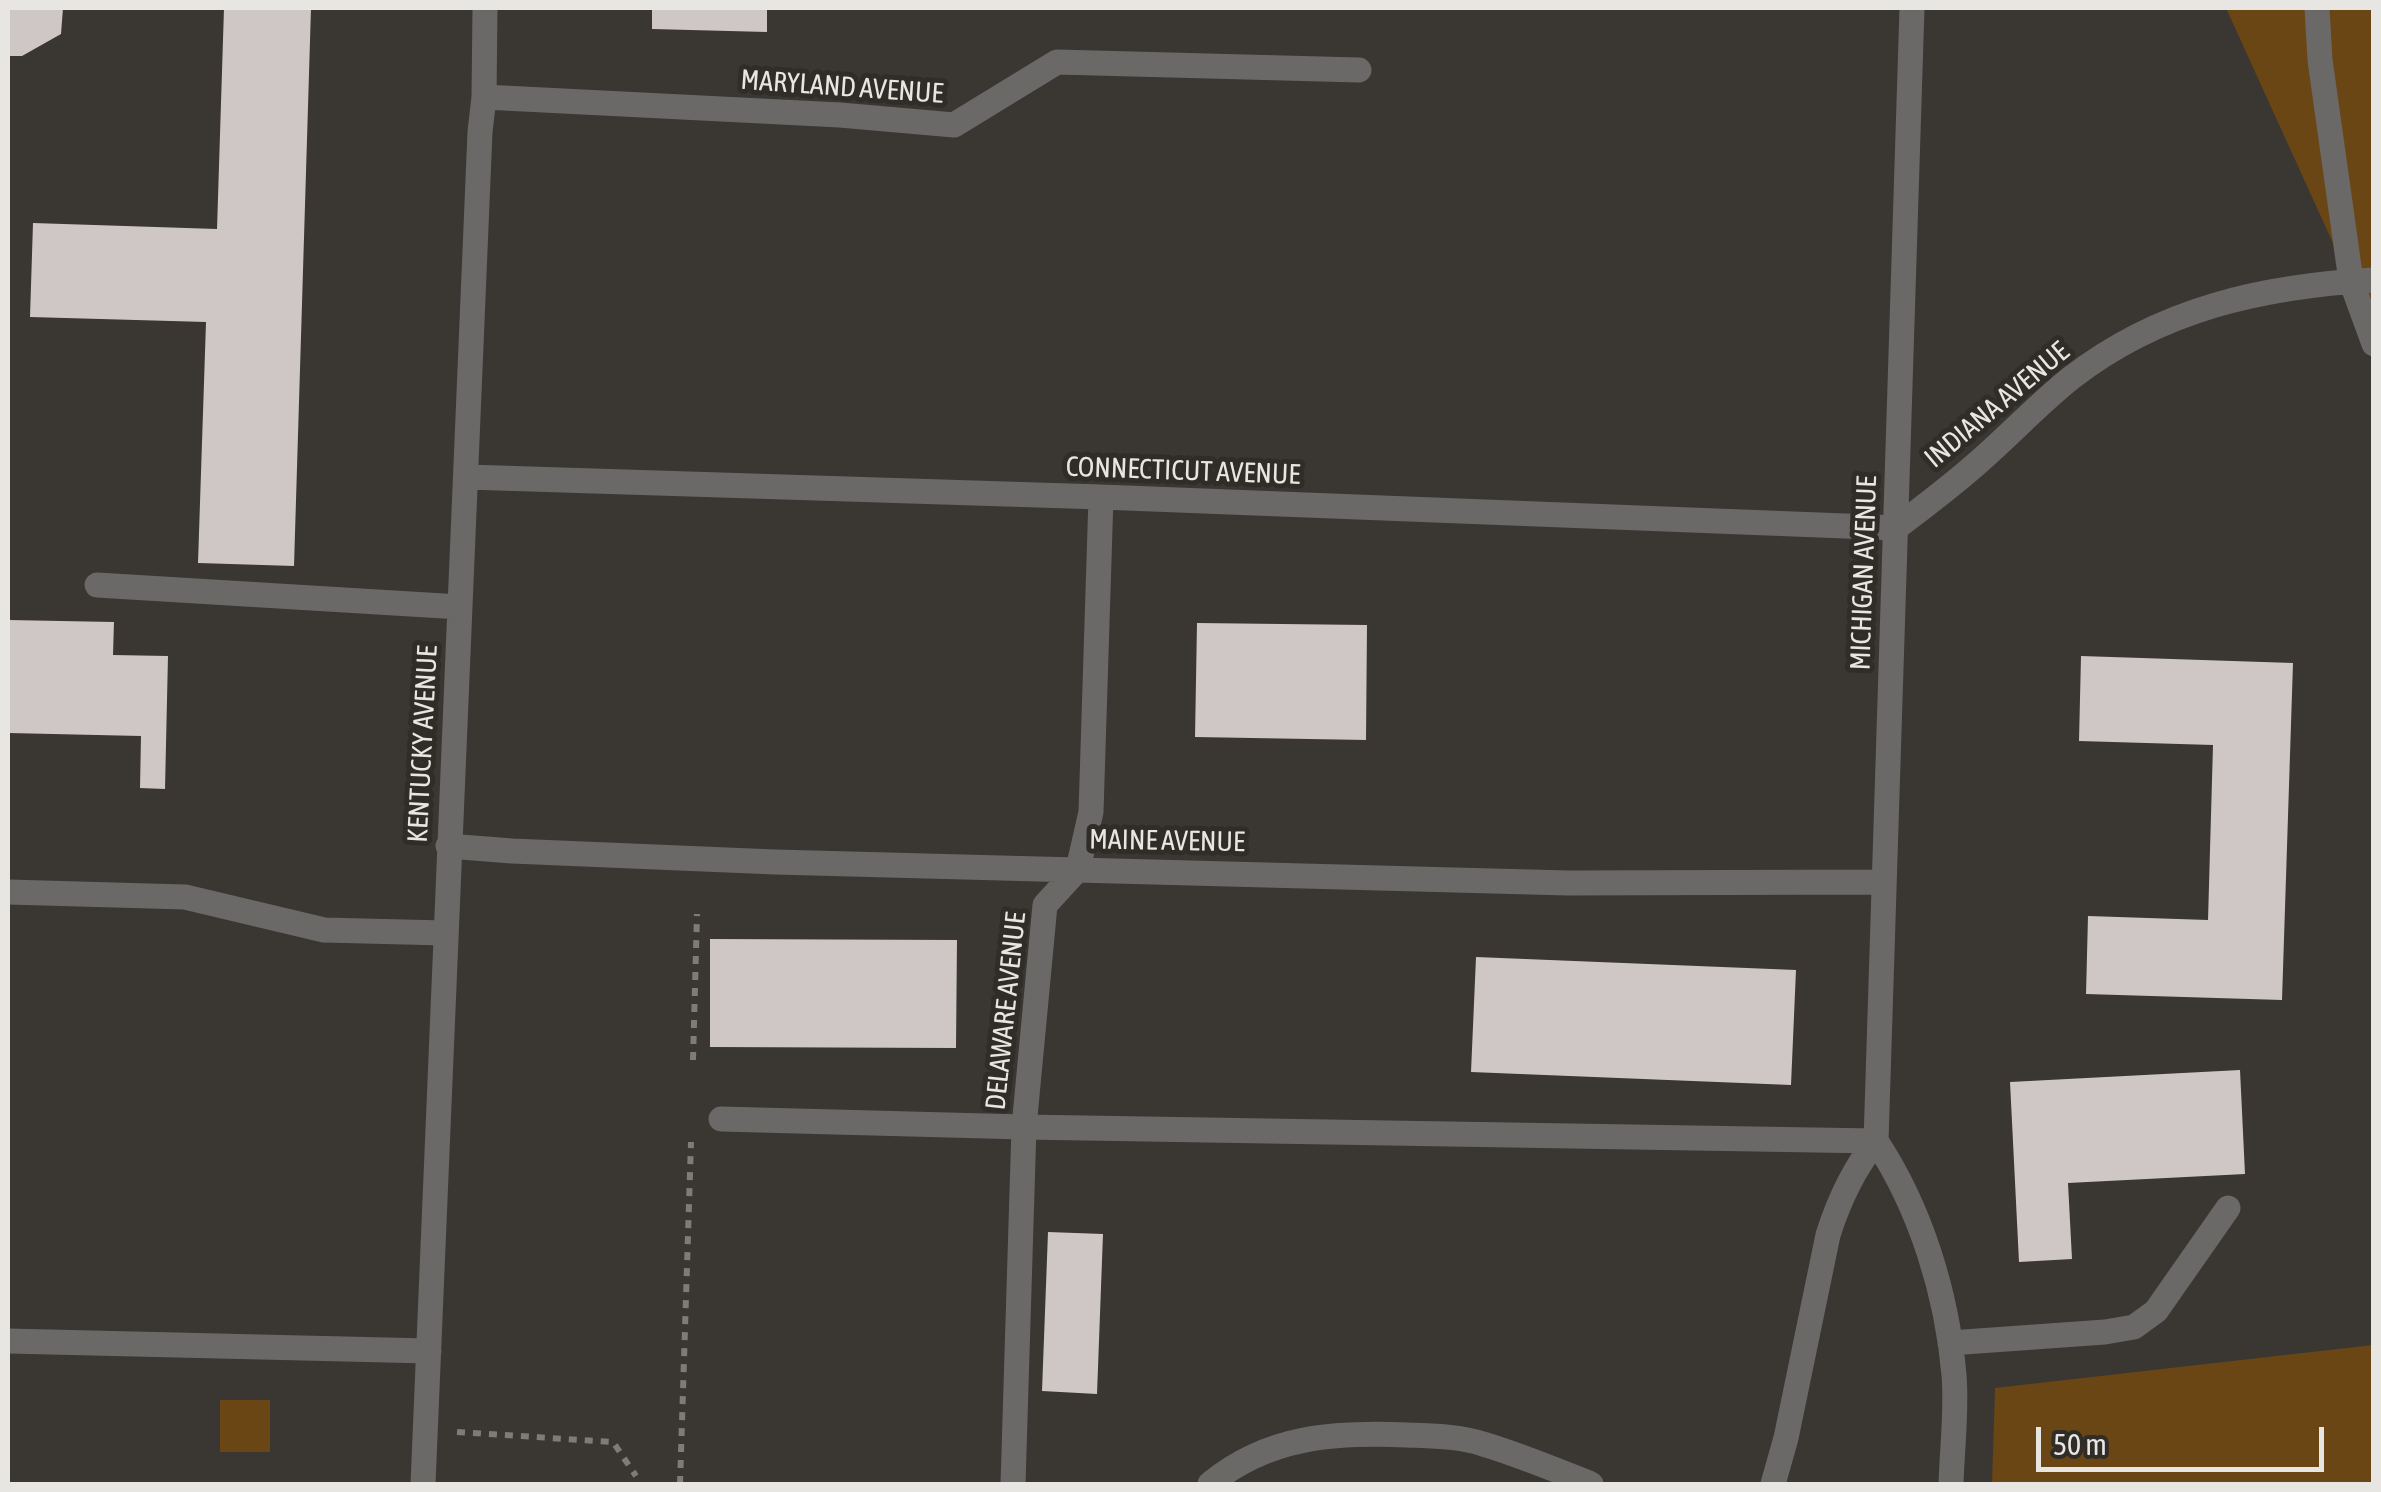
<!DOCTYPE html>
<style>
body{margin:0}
#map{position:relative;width:2381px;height:1492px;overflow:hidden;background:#3a3632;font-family:"Asap Condensed",sans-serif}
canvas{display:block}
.frame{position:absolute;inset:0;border:10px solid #e8e6e3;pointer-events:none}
.scale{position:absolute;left:2036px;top:1427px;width:288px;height:45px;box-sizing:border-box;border:5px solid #e8e6e3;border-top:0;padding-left:12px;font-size:30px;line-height:35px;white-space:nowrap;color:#e8e6e3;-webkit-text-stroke:8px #302c28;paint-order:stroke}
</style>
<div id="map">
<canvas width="2381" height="1492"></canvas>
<div class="frame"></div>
<div class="scale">50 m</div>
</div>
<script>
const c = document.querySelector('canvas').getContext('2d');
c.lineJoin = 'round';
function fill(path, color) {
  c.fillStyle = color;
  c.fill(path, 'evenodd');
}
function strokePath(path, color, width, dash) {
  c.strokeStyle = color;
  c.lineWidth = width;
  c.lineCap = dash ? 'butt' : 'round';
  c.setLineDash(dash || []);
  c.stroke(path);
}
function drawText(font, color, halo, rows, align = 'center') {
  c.font = font + ' "Asap Condensed",sans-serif';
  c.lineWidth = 10;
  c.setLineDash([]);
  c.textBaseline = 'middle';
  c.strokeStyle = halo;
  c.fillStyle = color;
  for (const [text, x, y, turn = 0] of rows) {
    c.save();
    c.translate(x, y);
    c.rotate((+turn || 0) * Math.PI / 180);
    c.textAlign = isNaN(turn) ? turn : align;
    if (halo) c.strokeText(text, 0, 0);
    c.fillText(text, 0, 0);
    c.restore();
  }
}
fill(new Path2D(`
 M2226 8H2373V331Z
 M2373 1345V1484H1992L1995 1388Z
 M220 1400H270V1452H220Z`), '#6a4615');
fill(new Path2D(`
 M8 8H63L61 34 22 56H8Z
 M224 8H311L294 566 198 563 206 322 30 317 33 223 217 229Z
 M652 8H767V32L652 29Z
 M8 620 114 622 113 655 168 656 165 789 140 788 141 736 8 733Z
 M1197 623 1367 625 1366 740 1195 737Z
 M2081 656 2293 663 2282 1000 2086 994 2088 916 2208 920 2213 745 2079 741Z
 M710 939 957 940 956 1048 710 1047Z
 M1476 957 1796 970 1791 1085 1471 1072Z
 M2240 1070 2245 1174 2068 1183 2072 1259 2019 1262 2010 1082Z
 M1048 1232 1103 1234 1097 1394 1042 1391Z`), '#cec7c5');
strokePath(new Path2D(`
 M693 1060 697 914
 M457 1432 613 1442 636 1476
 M680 1484 691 1142`), '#7e7b78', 6, [8, 8]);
strokePath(new Path2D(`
 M2317 8 2320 60 2351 281 2374 344
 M484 97 840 115 954 125 1057 62 1359 70
 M467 477 1101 497 1896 528C1922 508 1949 488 1974 466 2007 438 2037 405 2071 378 2160 309 2263 286 2374 280
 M97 585 460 607
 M448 846 512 851 775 862 1568 883 1884 882
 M8 892 185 897 324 930 445 933
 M721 1119 1024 1127 1876 1141C1921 1209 1947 1294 1954 1375 1957 1411 1952 1449 1951 1484
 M8 1341 429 1351
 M1950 1343 2105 1332 2134 1327 2156 1311 2228 1208
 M423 1484 480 132 484 97 485 8
 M1013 1484 1024 1127 1045 905 1078 869 1091 812 1101 497
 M1210 1484C1268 1436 1334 1432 1407 1435 1431 1436 1460 1436 1483 1444 1520 1455 1556 1470 1591 1484
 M1773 1484 1786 1438 1828 1235C1839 1200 1853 1170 1876 1141L1912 8`), '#6b6868', 25);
drawText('28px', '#e8e6e3', '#302c28', [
 ["MARYLAND AVENUE",842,87,4],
 ["INDIANA AVENUE",1997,405,-40],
 ["CONNECTICUT AVENUE",1183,471,2],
 ["MICHIGAN AVENUE",1864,573,-88],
 ["KENTUCKY AVENUE",423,744,-87],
 ["MAINE AVENUE",1167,841,1],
 ["DELAWARE AVENUE",1006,1011,-84]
]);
</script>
